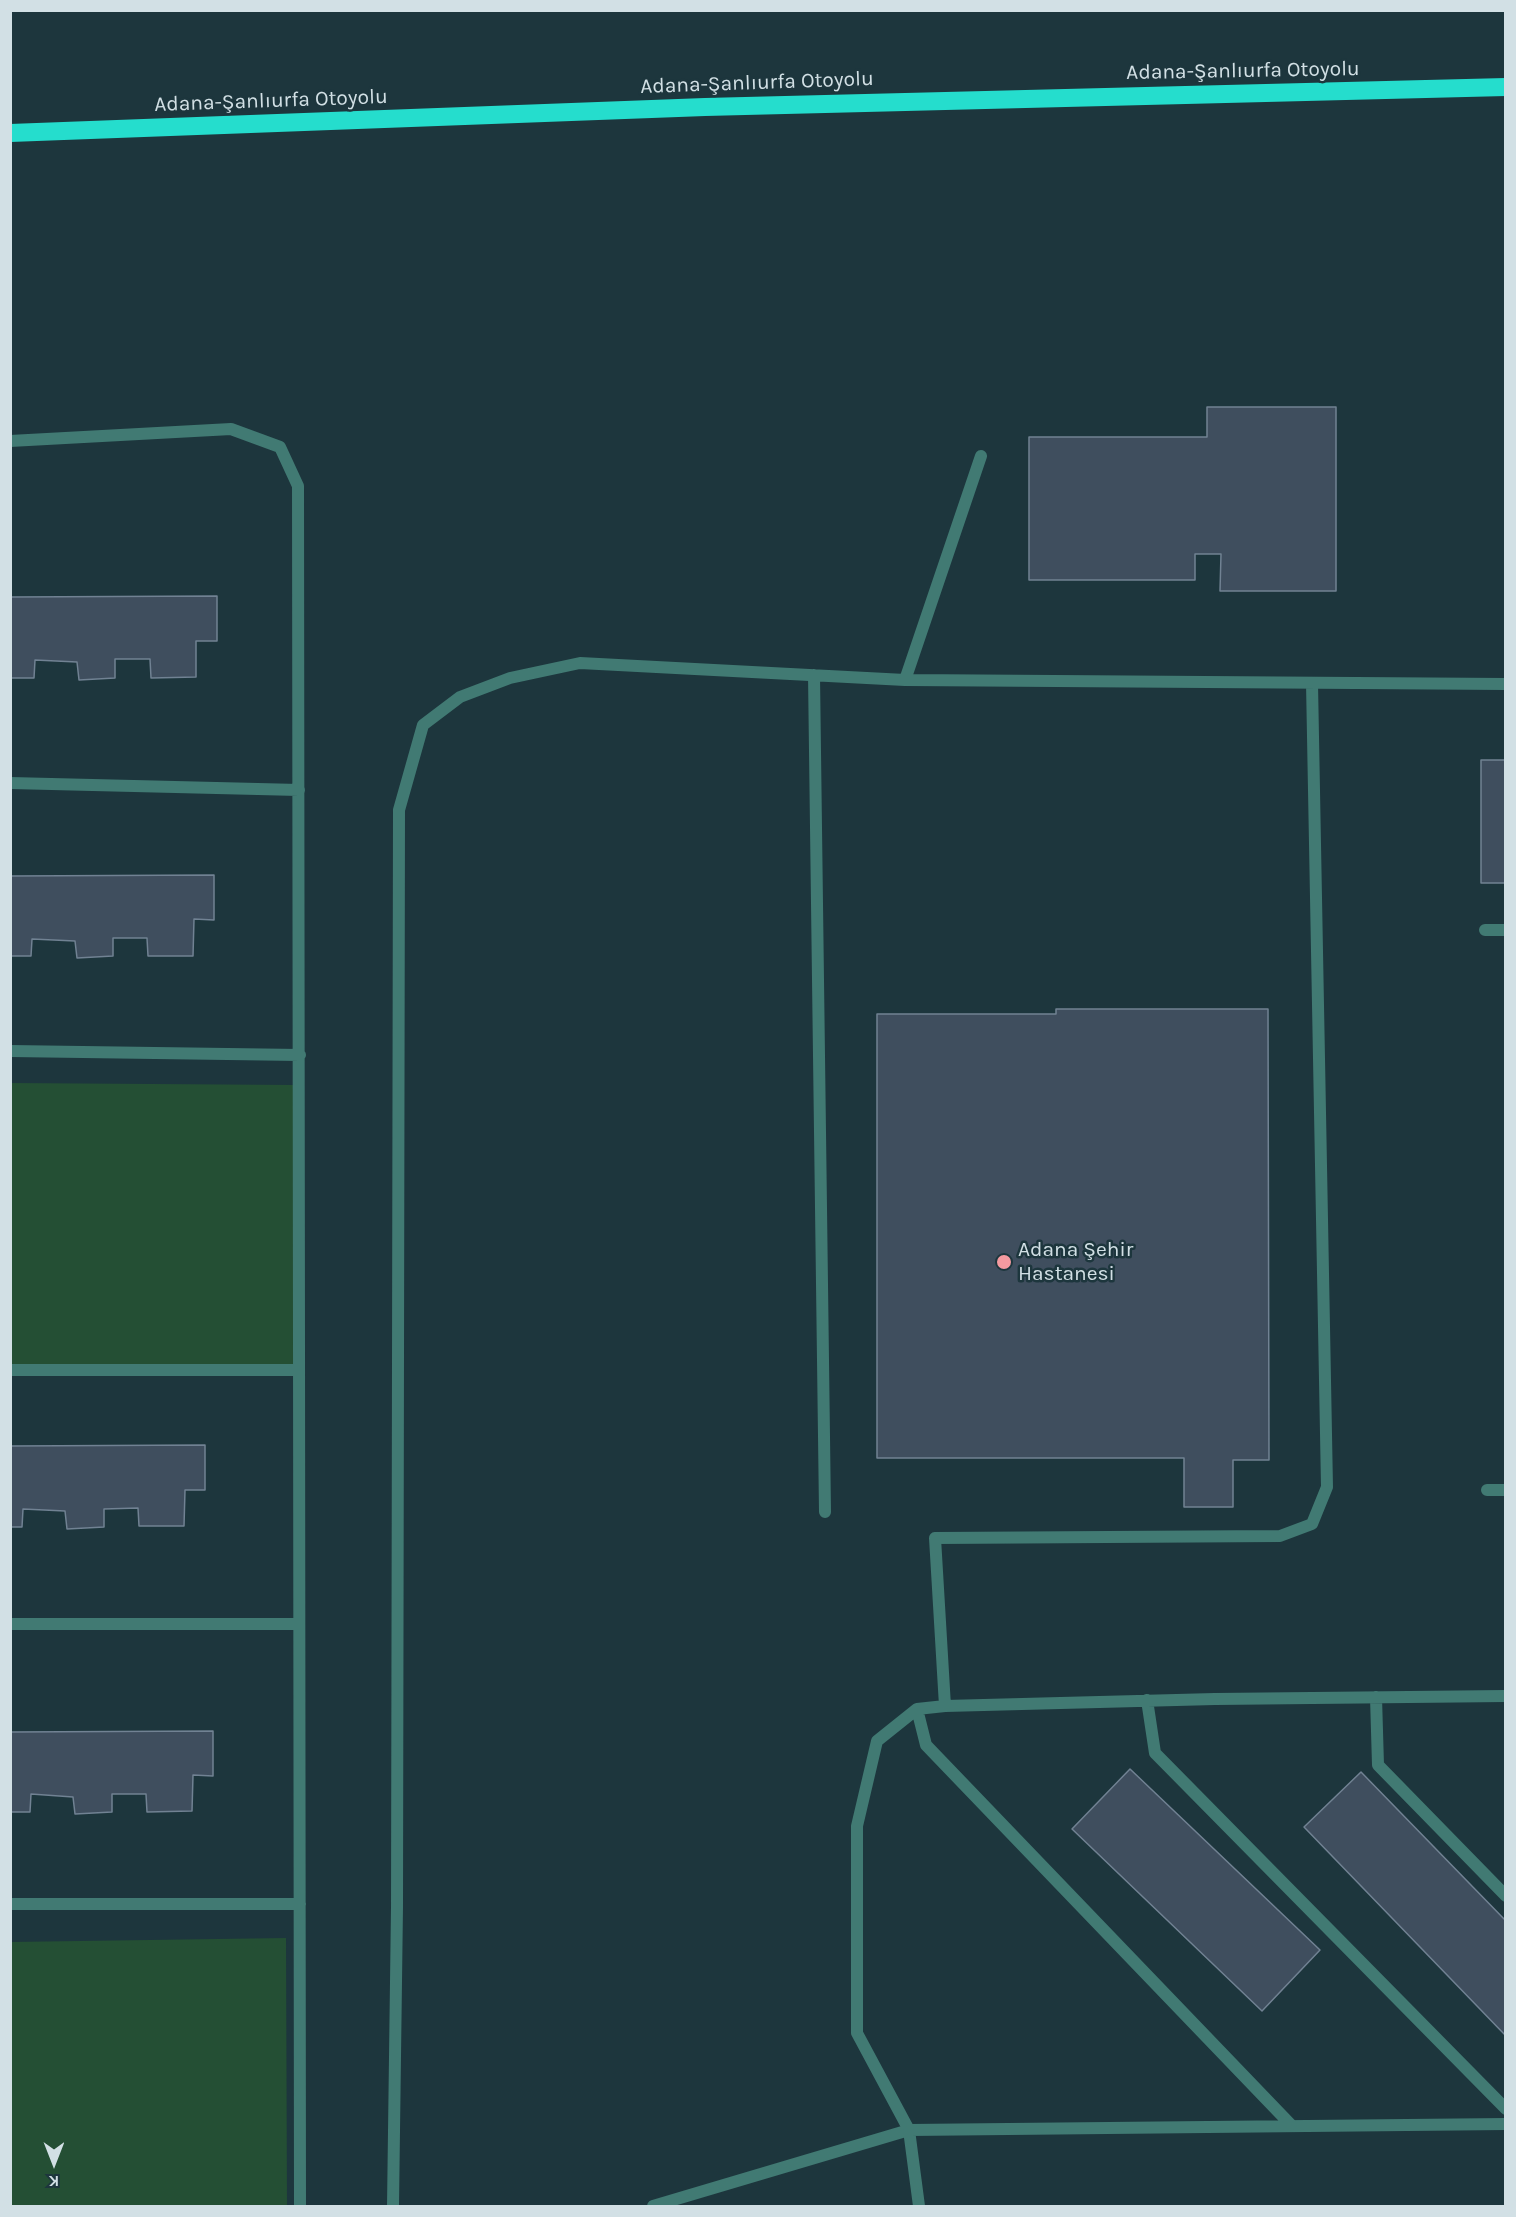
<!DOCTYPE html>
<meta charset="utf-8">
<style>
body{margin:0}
#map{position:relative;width:1516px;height:2217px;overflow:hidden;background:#1d363d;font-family:Karla,sans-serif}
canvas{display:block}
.frame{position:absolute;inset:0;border:12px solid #d2e0e5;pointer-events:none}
.north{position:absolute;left:24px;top:2133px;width:60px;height:60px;-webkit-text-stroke:4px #1d363d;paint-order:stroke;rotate:180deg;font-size:16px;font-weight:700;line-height:24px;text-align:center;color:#d2e0e5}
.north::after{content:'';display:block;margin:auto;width:21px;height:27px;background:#d2e0e5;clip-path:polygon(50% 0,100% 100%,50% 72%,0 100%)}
</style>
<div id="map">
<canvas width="1516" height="2217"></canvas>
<div class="frame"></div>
<div class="north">K</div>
</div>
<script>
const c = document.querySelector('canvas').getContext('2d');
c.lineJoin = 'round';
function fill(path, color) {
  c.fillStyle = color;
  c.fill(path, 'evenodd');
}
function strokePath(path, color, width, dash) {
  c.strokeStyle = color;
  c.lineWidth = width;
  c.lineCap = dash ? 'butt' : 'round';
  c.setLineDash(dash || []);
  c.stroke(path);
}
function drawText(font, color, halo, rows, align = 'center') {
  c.font = font + ' Karla,sans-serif';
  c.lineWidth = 5;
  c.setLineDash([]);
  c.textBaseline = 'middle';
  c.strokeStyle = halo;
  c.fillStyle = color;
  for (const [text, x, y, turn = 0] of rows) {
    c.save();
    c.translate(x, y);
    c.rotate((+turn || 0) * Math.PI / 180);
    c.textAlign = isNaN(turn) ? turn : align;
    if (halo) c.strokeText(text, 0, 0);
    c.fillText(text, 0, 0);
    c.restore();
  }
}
fill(new Path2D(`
 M10 1083 298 1085V1365L11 1368Z
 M286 1938 287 2206H11V1942Z`), '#244f34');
const building = new Path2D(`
 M1207 407H1336V591H1220L1221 554H1195V580H1029V437H1207Z
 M217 596V641H196V677L151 678 150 659H115V678L79 680 77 662 35 660 34 678H10V597Z
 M1481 760H1506V883H1481Z
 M214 875V920L194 919 193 956H148L147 938H113V956L77 958 75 941 32 939 31 956H10V876Z
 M1056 1009H1268L1269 1460H1233V1507H1184V1458H877V1014H1056Z
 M205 1445V1490H185L184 1526H139L138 1508 104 1509V1527L67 1529 65 1511 23 1509 22 1527H10V1446Z
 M213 1731V1776L193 1775 192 1811 147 1812 146 1794H112V1812L75 1814 73 1797 31 1794 30 1812H10V1732Z
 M1130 1769 1320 1950 1262 2011 1072 1829Z
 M1361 1772 1506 1921V2036L1304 1827Z`);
fill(building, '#3f4e5e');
strokePath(building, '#718293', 1.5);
strokePath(new Path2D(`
 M814 675 825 1512
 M905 680 981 456
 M1485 930H1506
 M1487 1490H1506
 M1376 1697 1378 1765 1506 1896
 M1147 1700 1155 1753 1506 2109
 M945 1706 935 1538 1280 1536 1312 1524 1327 1487 1312 683
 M917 1709 926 1745 1292 2126
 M393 2206 397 1907 399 810 423 725 460 697 510 678 580 663 905 680 1506 684
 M653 2206 909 2130 1506 2124
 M919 2206 909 2130 857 2033V1826L877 1741 917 1709 945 1706 1215 1699 1506 1696`), '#417a73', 12);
strokePath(new Path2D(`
 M10 441 231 429 280 447 298 486 300 2206
 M10 783 299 790
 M10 1051 300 1055
 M10 1370H299
 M10 1624H299
 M10 1904H300`), '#417a73', 12);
strokePath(new Path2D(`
 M10 133 705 107 1506 87`), '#25ddcd', 18);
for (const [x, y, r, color] of [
 [1004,1262,8,"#f49aa0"]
]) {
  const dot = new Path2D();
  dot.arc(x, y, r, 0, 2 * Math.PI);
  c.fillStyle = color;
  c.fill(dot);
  strokePath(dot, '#1d363d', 2);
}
drawText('21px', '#d2e0e5', '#1d363d', [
 ["Adana-Şanlıurfa Otoyolu",1243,71,-1],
 ["Adana-Şanlıurfa Otoyolu",757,83,-2],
 ["Adana-Şanlıurfa Otoyolu",271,101,-2]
]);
drawText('21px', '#d2e0e5', '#1d363d', [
 ["Adana Şehir",1018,1250],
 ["Hastanesi",1018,1274]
], 'left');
</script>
